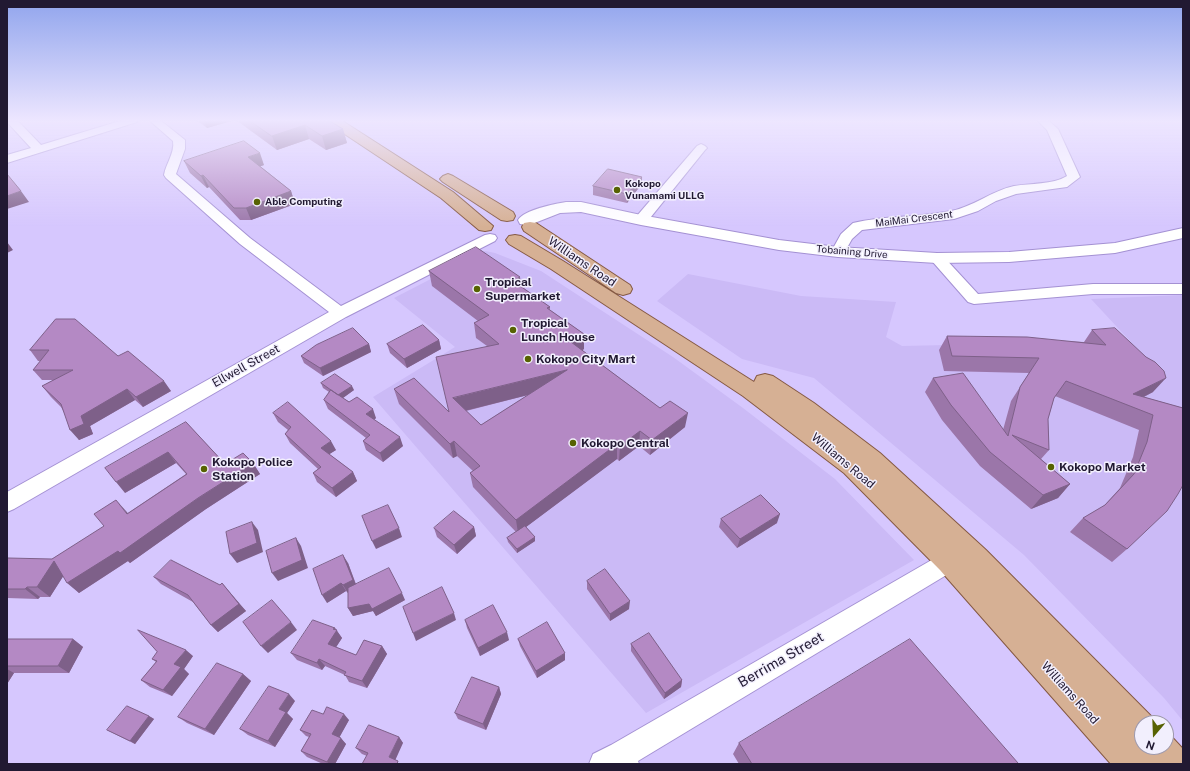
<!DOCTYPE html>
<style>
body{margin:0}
#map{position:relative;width:1190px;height:771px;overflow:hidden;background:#d6c7fe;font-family:"Public Sans",sans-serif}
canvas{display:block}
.frame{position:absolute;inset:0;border:8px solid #211932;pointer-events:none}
.north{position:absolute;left:1134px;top:715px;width:40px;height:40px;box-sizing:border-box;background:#f2effd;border:1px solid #9e99ac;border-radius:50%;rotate:199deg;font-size:11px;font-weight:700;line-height:16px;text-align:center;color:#211932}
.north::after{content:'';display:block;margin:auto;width:14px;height:18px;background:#576202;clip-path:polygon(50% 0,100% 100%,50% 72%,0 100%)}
</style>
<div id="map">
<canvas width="1190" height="771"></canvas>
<div class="frame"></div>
<div class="north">N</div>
</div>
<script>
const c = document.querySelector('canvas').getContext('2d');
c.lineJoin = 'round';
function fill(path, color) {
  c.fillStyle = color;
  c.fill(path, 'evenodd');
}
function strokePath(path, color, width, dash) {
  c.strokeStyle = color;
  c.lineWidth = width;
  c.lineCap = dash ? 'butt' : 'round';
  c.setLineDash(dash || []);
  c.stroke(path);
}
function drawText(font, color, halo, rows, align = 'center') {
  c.font = font + ' "Public Sans",sans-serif';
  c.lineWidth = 3;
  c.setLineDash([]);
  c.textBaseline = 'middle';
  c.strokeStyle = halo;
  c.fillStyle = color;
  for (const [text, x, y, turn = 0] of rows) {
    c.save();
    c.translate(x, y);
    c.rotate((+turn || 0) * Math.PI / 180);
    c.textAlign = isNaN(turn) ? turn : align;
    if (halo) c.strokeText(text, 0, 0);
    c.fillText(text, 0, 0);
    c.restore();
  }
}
fill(new Path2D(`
 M485 251 495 253 541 271 673 357 743 408 835 479 914 560 646 713 373 397 455 347 394 298Z
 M688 274 801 296 896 302 886 337 902 346 1130 341 1091 299 1183 295V721L1164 698 1024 555 814 378 742 359 657 301Z`), '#cbbaf6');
const street = new Path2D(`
 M7 120H17L41 145 123 120H138L137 122 7 163V155L31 148 7 122Z
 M149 120H160L185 140V149L176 174 250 238 341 306 485 235 490 234 495 235 497 238 495 241 346 317 14 509 7 512V492L329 312 240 244 166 178 164 175C166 163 175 153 173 141Z
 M1037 120H1048L1058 129 1080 177 1067 187 1016 194 996 201 978 211 954 219 862 230 852 239 843 255 838 256 833 255 831 252 841 234 853 223C885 215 919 218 951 211 973 207 991 191 1014 186 1031 183 1052 185 1067 176L1047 130Z
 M701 144 705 146 707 148 705 150 646 223H636L634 220 636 217 697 146Z
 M937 254 942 255 978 294 1093 284H1183V294H1093L974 304 968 302 932 261 930 258 932 255Z
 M950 551 958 554 961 561 958 568 638 761 639 764H589L593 754 611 745 942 554Z`);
const secondary = new Path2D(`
 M566 202H581L641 215 779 240 838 247 937 253 1009 252 1115 243 1183 228V238L1115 253 1009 262 937 263 838 257 779 250 641 225 581 212 560 213 532 224 526 225 520 224 518 220C524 210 554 204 566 202Z`);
const primary = new Path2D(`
 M326 120H341L453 192 493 226 491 230 485 231 479 230 441 198 328 123Z
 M448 174 453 176 513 212 515 216 513 220 507 221 501 220 443 182 440 179 443 176Z
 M530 222 536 223 630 285 632 289 630 293 623 295 616 293 524 231 522 227 524 223Z
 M515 235 521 236 563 261 754 382 757 376 765 374 773 376 814 403 880 453 986 550 1154 719 1155 723H1142V747H1166V733L1170 735 1183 749V764H1111L940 570 844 473 743 396 551 269 509 244 506 240 509 236Z`);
strokePath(street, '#a491d3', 2);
strokePath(secondary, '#a491d3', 2);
strokePath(primary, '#855943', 2);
fill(street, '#fff');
fill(secondary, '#fff');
fill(primary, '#d6b094');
fill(new Path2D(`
 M196 120H235L207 128Z
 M236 120H328L343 129 347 143 326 150 309 139 277 150Z
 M184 161 264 165 260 166 291 191 295 204 251 220H240L209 187 207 188 190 173Z
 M642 177 641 185 627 203 593 195V186Z
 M429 271 521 286 550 307V310L584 334V349L582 350 685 427 650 455 639 446 619 461 617 459 526 527 535 541 517 553 508 542 507 538 516 532 473 487 470 473 473 471 457 456 453 458 399 404 394 389 449 412 487 346 476 338 474 323 478 321 432 286ZM528 395 481 425 466 411Z
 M56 319 118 356 171 391 143 407 135 400 90 426 93 434 79 440 61 407 51 397 42 386 53 380H42L33 370 41 361H38L30 350Z
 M1092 330 1153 392 1144 397 1183 408 1127 549 1112 562 1070 532 1083 518 1103 507 1120 488 1133 457 1139 430 1055 396 1054 398 1048 419 1049 450 1041 459 1070 484 1058 498 1031 509 980 466 942 420 925 392 933 378 1003 430 1011 401 1029 373 944 371 939 350 947 336 1084 342Z
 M439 340 441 349 407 368 390 353 387 344Z
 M369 344 371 352 323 376 304 363 301 356Z
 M321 383 354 390 343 398 376 418 374 420 403 446 383 462 366 450 363 441 366 438 328 409 324 400 329 392 323 388Z
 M273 413 336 450 329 454 353 472 357 481 336 497 317 482 313 473 318 469 290 443 285 434 288 430 278 422Z
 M186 422 225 464 253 463 260 474 206 509 130 563 128 561 79 593 63 576 50 597H40L38 599 7 598V559H52L128 513 186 474 176 463 125 493Z
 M721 519 777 523 737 548 719 527Z
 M474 527 476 536 457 554 437 537 434 528Z
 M348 563 356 584 405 600 376 616 373 611 353 616 348 608V592V593L346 591 327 603Z
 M154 577 220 585 246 611 218 632 211 625 193 602 161 584Z
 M587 581 629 609 610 621 587 589Z
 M465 620 509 640 480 656 467 628Z
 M335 628 342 638 336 647 356 655 382 646 387 654 367 688 349 682 345 675 325 666 322 670 297 660 291 653Z
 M7 639H73L83 647 69 673H14L7 684Z
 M518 639 565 660 537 678 520 646Z
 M631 644 682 680 681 687 664 699 631 651Z
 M193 656 184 669 189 674 172 696 150 687 141 680 156 662 152 659Z
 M243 674 251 681 214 735 187 723 178 717Z
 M499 687 501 694 486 730 458 719 455 713Z
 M295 701 287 713 293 719 275 747 248 735 240 729Z
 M323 714 349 720 339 737 346 744 335 764H323L307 757 301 751 309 737 306 736 300 730Z
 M149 716 154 719 135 744 107 730Z
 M399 737 403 743 367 756 362 754 356 748Z
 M739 743 1017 764H739L733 754Z`), '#9b76a9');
fill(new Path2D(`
 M203 120H235L207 128Z
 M305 125 309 139 277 150 272 136Z
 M343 129 347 143 326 150 322 136Z
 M260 153 264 165 253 169 248 157Z
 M203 175 209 187 207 188 201 176Z
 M642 177 641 185 627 203V194Z
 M21 191 29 202 7 209V196Z
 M291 191 295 204 251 220 246 208Z
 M7 242 13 250 7 253Z
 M520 277 522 291 513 281Z
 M584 334V349L571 357V342Z
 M439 340 441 349 407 368 404 359Z
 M369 344 371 352 323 376 320 368Z
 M567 370 568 385 456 413 453 398Z
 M1166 378 1153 392 1127 405 1133 394Z
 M164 381 171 391 143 407 136 397Z
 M352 386 354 390 340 400 338 395Z
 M127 389 135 400 90 426 93 434 79 440 70 430 81 416Z
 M373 409 376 418 370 423 366 414Z
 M688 413 685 427 650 455 652 440Z
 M640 431 639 446 619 461 620 446Z
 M400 437 403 446 383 462 380 453Z
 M331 441 336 450 325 457 321 448Z
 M454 441 457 456 453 458 450 444Z
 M617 444V459L518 533 516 520Z
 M168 452 176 463 125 493 116 482Z
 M253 463 260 474 206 509 130 563 128 561 79 593 67 583Z
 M353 472 357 481 336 497 332 488Z
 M1070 484 1058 498 1031 509 1043 495Z
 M116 500 126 511 137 524 127 514Z
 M780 514 777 523 737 548 740 539Z
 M252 522 258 530 263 552 237 563 230 554Z
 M474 527 476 536 457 554 454 545Z
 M399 528 402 537 376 549 372 541Z
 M535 537V541L517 553V549Z
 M296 538 301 546 308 568 278 581 272 573Z
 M343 555 348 563 357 588 348 593 343 585Z
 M54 561 66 572 50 597 37 587Z
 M222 583 246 611 218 632 211 625Z
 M341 583 346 591 327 603 322 595Z
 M27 587 40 597 38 599 25 589Z
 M402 593 405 600 376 616 373 611 353 616 348 608Z
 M630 601 629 609 610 621V614Z
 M454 613 456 620 416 641 413 633Z
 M291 622 297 630 268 653 261 646Z
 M335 628 342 638 333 652 328 644 333 629Z
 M507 632 509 640 480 656 478 648Z
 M73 639 83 647 69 673 58 666Z
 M382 646 387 654 367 688 362 681Z
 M186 650 193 656 184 669 189 674 172 696 163 690 174 664Z
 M565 653V660L537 678 536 671Z
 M319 659 325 666 322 670 317 663Z
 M7 669 14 673 7 684Z
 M243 674 251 681 214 735 205 729Z
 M682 680 681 687 664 699 665 693Z
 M499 687 501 694 486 730 483 724Z
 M289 694 295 701 287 713 293 719 275 747 268 741 279 709Z
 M344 714 349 720 338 740 332 734Z
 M149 716 154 719 135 744 130 741Z
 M399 737 403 743 394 763 389 757Z
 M341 738 346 744 335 764H329L327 762Z`), '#7e6089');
const building = new Path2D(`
 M249 120H328L343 129 322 136 305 125 272 136Z
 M244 141 260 153 248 157 291 191 246 208H234L203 175 201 176 184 161Z
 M608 169 642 177 627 194 593 186Z
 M7 174 21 191 7 196Z
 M476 247 520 277 513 281 550 307 547 308 584 334 571 342 660 408 670 401 688 413 652 440 640 431 620 446 617 444 516 520 470 473 480 466 454 441 450 444 394 389 414 378 449 412 436 357 499 344 474 323 489 315 429 271ZM567 370 481 425 453 398Z
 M56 319H75L118 356 128 351 164 381 136 397 127 389 81 416 84 424 70 430 61 404 42 386 73 370H33L49 350H30Z
 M423 325 439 340 404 359 387 344Z
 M353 328 369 344 320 368 301 356 316 345Z
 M1115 328 1146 357 1155 362 1164 371 1166 378 1133 394 1183 408V485L1178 494 1167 511 1127 549 1083 518 1105 505 1134 474 1147 442 1153 415 1066 381 1054 398 1048 419 1049 450 1012 435 1070 484 1043 495 990 452 951 405 933 378 963 373 1008 436 1020 387 1039 358 952 356 947 336 1027 337 1106 345 1092 330Z
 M335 374 352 386 338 395 321 383Z
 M331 390 349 402 357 397 373 409 366 414 400 437 380 453 363 441 370 435 324 400Z
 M288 402 331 441 321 448 353 472 332 488 313 473 321 467 285 434 291 427 273 413Z
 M186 422 225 464 243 453 253 463 198 498 120 553 118 551 67 583 54 561 37 587H27L25 589H7V559L8 558 52 559 104 526 94 514 116 500 127 514 187 474 168 452 116 482 105 468Z
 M761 495 780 514 740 539 721 519Z
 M388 505 399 528 372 541 362 516Z
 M454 511 474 527 454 545 434 528Z
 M252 522 257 543 230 554 226 532Z
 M525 526 535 537 517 549 507 538Z
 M296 538 302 560 272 573 266 551Z
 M343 555 353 580 343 585 341 583 322 595 313 569Z
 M171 560 220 585 222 583 239 604 211 625 188 595 154 577Z
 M389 568 402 593 372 609 369 604 348 608V588Z
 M605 569 630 601 610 614 587 581Z
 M442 587 454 613 413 633 403 607Z
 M272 600 291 622 261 646 243 622Z
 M493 605 507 632 478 648 465 620Z
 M313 620 335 628 333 629 337 630 328 644 356 655 364 640 382 646 362 681 344 675 346 672 319 659 317 663 291 653Z
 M547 622 565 653 536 671 518 639Z
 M138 630 186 650 174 664 181 667 163 690 141 680 157 661 152 659 157 652Z
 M649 633 682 680 665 693 631 644Z
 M7 639H73L58 666H7Z
 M910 639 1018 763 1017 764H752L739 743Z
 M217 663 243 674 205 729 178 717Z
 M472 677 499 687 483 724 455 713Z
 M269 686 289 694 279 709 286 712 268 741 240 729Z
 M127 706 149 716 130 741 107 730Z
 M327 707 344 714 332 734 341 738 327 762 301 751 311 734 300 730 312 710 323 714Z
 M369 725 399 737 389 757 398 761 397 764H362L368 753 356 748Z`);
fill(building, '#b489c4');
strokePath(building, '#7e6089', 1);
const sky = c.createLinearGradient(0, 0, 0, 227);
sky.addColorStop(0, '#91a5ed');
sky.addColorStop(0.53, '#ede6ff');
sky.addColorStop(1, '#ede6ff00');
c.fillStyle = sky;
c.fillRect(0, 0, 1190, 227);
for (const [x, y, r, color] of [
 [617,190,4,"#576202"],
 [257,202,4,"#576202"],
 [477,289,4,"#576202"],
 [513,330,4,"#576202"],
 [528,359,4,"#576202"],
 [573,443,4,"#576202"],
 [1051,467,4,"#576202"],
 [204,469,4,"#576202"]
]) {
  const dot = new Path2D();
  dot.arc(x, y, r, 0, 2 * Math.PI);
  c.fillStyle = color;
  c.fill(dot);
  strokePath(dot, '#f2effd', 1.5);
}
drawText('bold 10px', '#211932', '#f2effd', [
 ["Kokopo",625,184],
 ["Vunamami ULLG",625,196],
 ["Able Computing",265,202]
], 'left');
drawText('10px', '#211932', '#f2effd', [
 ["MaiMai Crescent",914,219,-7],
 ["Tobaining Drive",852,252,5]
]);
drawText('12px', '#211932', '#f2effd', [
 ["Williams Road",582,262,34],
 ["Ellwell Street",246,366,-29],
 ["Williams Road",843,461,40],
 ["Williams Road",1070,693,48]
]);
drawText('bold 12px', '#211932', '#f2effd', [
 ["Tropical",485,282],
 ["Supermarket",485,296],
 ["Tropical",521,323],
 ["Lunch House",521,337],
 ["Kokopo City Mart",536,359],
 ["Kokopo Central",581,443],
 ["Kokopo Police",212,462],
 ["Station",212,476],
 ["Kokopo Market",1059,467]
], 'left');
drawText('14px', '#211932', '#f2effd', [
 ["Berrima Street",781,660,-30]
]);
</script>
